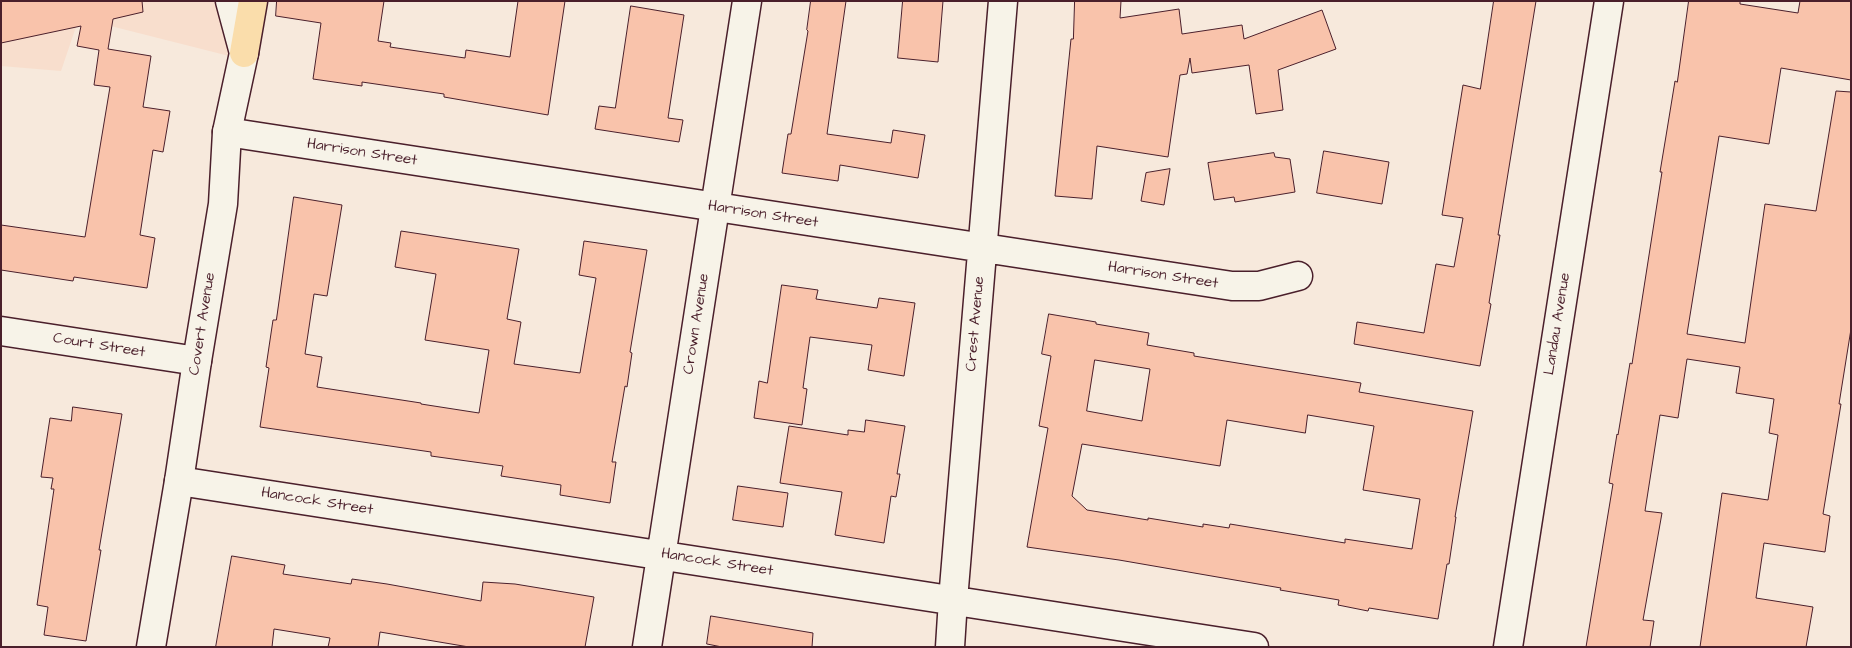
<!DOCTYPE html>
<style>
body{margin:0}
#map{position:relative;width:1852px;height:648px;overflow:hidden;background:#f7e9dc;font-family:"Architects Daughter",sans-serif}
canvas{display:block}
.frame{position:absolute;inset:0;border:2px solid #4a1f2b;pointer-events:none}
</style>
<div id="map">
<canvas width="1852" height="648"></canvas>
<div class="frame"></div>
</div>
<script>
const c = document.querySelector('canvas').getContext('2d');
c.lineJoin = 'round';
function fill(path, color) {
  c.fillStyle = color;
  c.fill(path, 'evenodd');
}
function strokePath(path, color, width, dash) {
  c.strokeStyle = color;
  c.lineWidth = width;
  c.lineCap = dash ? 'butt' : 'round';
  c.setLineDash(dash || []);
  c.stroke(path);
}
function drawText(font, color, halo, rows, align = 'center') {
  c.font = font + ' "Architects Daughter",sans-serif';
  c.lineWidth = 5;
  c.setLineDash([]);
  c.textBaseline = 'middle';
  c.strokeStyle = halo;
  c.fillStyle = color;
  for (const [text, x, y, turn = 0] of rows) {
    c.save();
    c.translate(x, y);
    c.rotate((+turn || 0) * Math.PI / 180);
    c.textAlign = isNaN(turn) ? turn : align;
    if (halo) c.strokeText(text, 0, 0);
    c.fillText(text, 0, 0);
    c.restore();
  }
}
fill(new Path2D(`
 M1 1H256L245 60 79 18 61 71 1 66Z`), '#f8decd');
const building = new Path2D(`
 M1 1H142L143 12 113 19 108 49 151 56 143 107 170 111 163 152 153 150 140 235 155 238 147 288 74 277 73 281 1 270V225L85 237 110 87 94 85 99 50 77 46 81 26 1 43Z
 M277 1H384L378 41 391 43 390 47 465 58 466 50 510 57 518 1H565L548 115 444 97V94L362 82V86L313 79 321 23 276 16Z
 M811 1H846L827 134 891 143 893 130 925 135 918 178 840 165 838 181 782 173 788 134H791L808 31 807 30Z
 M903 1H943L938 62 898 58Z
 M1075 1H1121L1120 18 1179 9 1182 34 1242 25 1244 39 1322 10 1336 49 1278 70 1283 110 1256 114 1249 65 1192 73 1190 58 1187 74 1180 75 1168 157 1097 146 1092 199 1055 196 1071 39H1073Z
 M1494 1H1536L1498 235H1500L1489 303 1491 304 1480 366 1354 344 1357 322 1424 333 1436 264 1454 267 1463 218 1442 215 1463 85 1480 89Z
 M1689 1H1740V4L1798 13 1800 1H1851V80L1781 68 1769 144 1719 136 1687 334 1745 343 1765 204 1816 211 1836 91 1851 92V329L1839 404H1841L1823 514 1830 516 1825 552 1764 543 1756 598 1813 607 1806 647H1700L1722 493 1768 500 1778 435 1769 433 1774 399 1736 393 1740 367 1687 359 1678 418 1660 415 1645 511 1662 513 1643 620 1654 621 1650 647H1586L1613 484 1609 483 1617 434 1618 435 1630 363 1632 364 1662 172H1660L1666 136 1675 81 1677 82Z
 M631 6 684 15 668 118 683 120 679 142 595 129 599 106 615 108Z
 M1324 151 1389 162 1382 204 1317 193Z
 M1274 153 1275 157 1290 159 1295 192 1235 202 1234 197 1214 200 1208 163Z
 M1170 169 1164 205 1141 201 1146 173Z
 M294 197 342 205 327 296 314 294 305 354 322 357 317 387 421 403V404L479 413 489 350 425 340 436 274 395 267 401 231 519 249 507 319 521 322 514 364 580 373 596 278 579 275 584 241 647 250 630 352 632 353 627 387 625 386 612 462H616L610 503 560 495 561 485 501 476 503 466 431 456V452L260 427 269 368 266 367 273 320H276Z
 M782 285 818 290 816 299 877 308 879 298 915 303 904 376 868 370 872 345 810 337 803 388 807 389 802 425 754 418 759 381 767 383Z
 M1049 314 1096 322V324L1149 333 1147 345 1194 353V356L1361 383 1359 392 1473 411 1455 517H1456L1449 564H1447L1438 619 1369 608 1368 611 1338 605 1339 600 1280 590 1281 588 1119 560 1027 547 1048 428 1039 426 1051 356 1042 354ZM1095 360 1150 369 1142 421 1087 411ZM1308 415 1374 426 1363 490 1420 499 1412 549 1345 539V543L1230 524 1229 528 1203 524V527L1148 518V520L1087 510 1072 496 1082 444 1220 466 1227 420 1305 433Z
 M73 407 122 414 99 550H101L86 641 44 635 48 607 37 605 54 489H51L53 478 41 477 50 418 71 421Z
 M866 420 905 426 897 474H900L896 497 891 496 884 543 835 535 842 492 780 483 789 426 848 435V430L864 432Z
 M738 486 788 493 783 527 733 520Z
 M232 556 285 565 283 574 351 584 352 579 387 584 481 601 483 582 515 584 594 597 585 647H469L380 632 378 647H328L330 638 274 629 272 647H216Z
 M711 616 813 633 812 647H722L707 644Z`);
fill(building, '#f9c3ab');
strokePath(building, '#4a1f2b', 1);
const minor = new Path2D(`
 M227 132 1232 286H1259L1298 276
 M1 331 197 361
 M179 481 1254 647
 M647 647 747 1
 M950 647 953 600 1003 1`);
const tertiary = new Path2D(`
 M1508 647 1609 1`);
const secondary = new Path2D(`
 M151 647 179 481 197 361 223 204 227 132 244 53 230 1`);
const primary = new Path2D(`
 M244 53 253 1`);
strokePath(minor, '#4a1f2b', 31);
strokePath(tertiary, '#4a1f2b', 31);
strokePath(secondary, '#4a1f2b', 31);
strokePath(primary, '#4a1f2b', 31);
strokePath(minor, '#f7f3e8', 28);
strokePath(tertiary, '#f7f3e8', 28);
strokePath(secondary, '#f7f3e8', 28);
strokePath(primary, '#faddab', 28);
drawText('15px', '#4a1f2b', '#f7f3e8', [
 ["Harrison Street",362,153,9],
 ["Harrison Street",763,215,9],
 ["Harrison Street",1163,276,9],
 ["Covert Avenue",203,324,-81],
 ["Crown Avenue",697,324,-81],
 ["Crest Avenue",976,324,-85],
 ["Landau Avenue",1558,324,-81],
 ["Court Street",99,346,9],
 ["Hancock Street",317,502,9],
 ["Hancock Street",717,563,9]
]);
</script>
